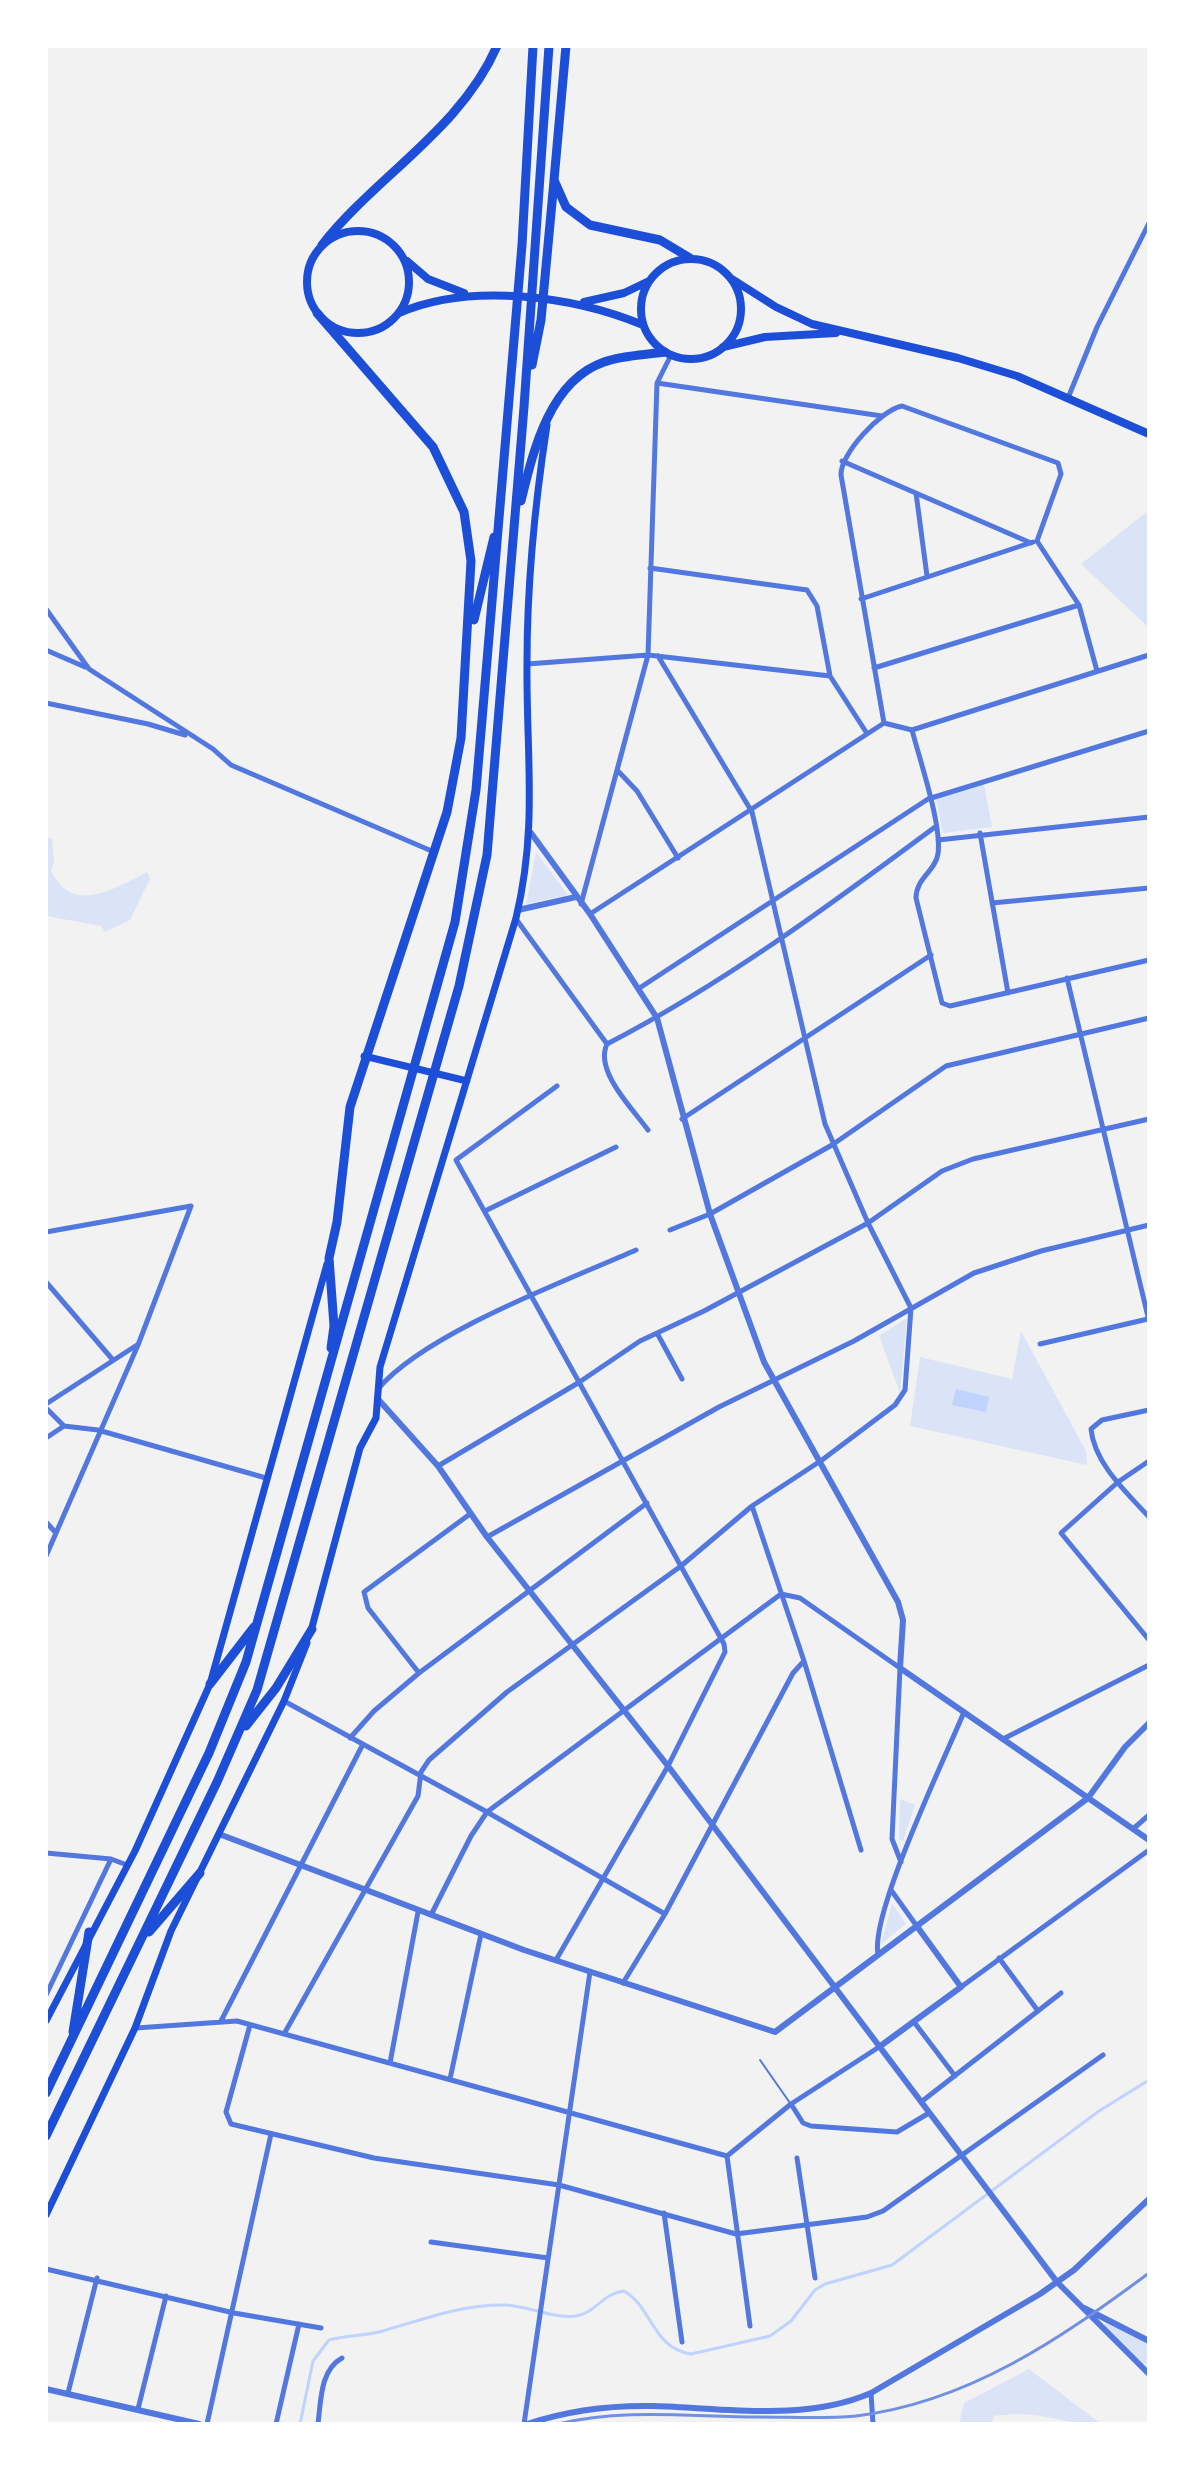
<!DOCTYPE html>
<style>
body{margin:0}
#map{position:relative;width:1195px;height:2470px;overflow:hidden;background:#f2f2f2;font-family:Manrope,sans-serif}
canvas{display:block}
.frame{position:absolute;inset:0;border:48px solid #fff;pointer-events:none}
</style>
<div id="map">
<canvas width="1195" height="2470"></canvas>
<div class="frame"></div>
</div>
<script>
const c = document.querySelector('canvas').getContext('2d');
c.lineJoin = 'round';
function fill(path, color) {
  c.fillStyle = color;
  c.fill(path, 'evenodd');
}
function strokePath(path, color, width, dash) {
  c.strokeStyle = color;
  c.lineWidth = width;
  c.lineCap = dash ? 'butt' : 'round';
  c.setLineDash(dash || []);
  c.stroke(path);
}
fill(new Path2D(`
 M1149 510V628L1081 564Z
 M984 784 992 827 943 833 936 799Z
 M46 837 52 839 54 862 51 871C73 916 115 888 147 872L150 879 130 920 105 932 101 926 46 916Z
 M536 852 568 895 526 904Z
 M907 1318 900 1393 879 1336Z
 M1021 1331 1086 1451 1087 1465 910 1426 920 1357 1012 1379Z
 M900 1799 915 1805 903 1841 899 1839Z
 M892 1903 906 1924 881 1944Z
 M1107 2321 1149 2343V2364H1144L1102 2327Z
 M1029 2369 1101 2424C1058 2424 1041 2409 994 2416L991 2424H959L964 2403Z`), '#dbe4f7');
fill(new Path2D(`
 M956 1389 989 1397 986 1412 952 1405Z`), '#bfd3fe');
strokePath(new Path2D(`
 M300 2424 313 2361 329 2340C347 2335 365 2336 383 2331 424 2319 460 2305 503 2305 528 2305 551 2319 576 2316 596 2313 603 2293 624 2291 653 2308 652 2348 691 2354L770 2336 791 2321 815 2290 825 2284 892 2265 1099 2111 1149 2080`), '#bfd3fe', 3);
strokePath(new Path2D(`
 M760 2060 790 2103`), '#5277de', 2);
strokePath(new Path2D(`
 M657 383 882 416
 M1068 398 1097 327 1149 223
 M842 461 1031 543
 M916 493 927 576
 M1037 541 1079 605 1097 671
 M650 568 807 590 817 606 830 676 866 732
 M861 599 1033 542
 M46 609 89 669 213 749 231 765 434 852
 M46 650 85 667
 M527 664 648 655 830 676
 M874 668 1079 605
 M46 703 148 724 185 735
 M884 723 841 475C840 454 881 410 902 406L1058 463 1061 474 1037 541
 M884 723 912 730
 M912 730C920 761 942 825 938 854 935 872 916 878 916 898L942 1003 950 1006 1149 960
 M912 730 1149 655
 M618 771 637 791 678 858
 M980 833 1008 993
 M938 840 1149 817
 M992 903 1149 888
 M581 904 648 655 657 383 671 355
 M590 914 884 723
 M516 919 607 1044
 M1067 978 1149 1321
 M638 989 928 799 1149 731
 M682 1119 931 955
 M648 1130C633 1109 594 1071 607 1044 723 984 830 905 935 827
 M487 1210 616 1147
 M670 1230 710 1214 832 1145 946 1066 1149 1018
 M46 1232 191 1206 138 1345 46 1556
 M46 1282 113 1360
 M657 1333 682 1379
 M1040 1344 1148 1319
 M378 1389C425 1333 566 1281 636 1250
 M46 1404 137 1345
 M46 1408 64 1426
 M1149 1410 1102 1420 1091 1429C1094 1463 1127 1493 1149 1517
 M64 1426 98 1430 266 1478
 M46 1438 64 1426
 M1149 1461 1118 1482 1061 1533 1149 1640
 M438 1466 578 1383 640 1341 704 1311 868 1223 942 1171 973 1159 1149 1119
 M752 1506 804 1661 861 1850
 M46 1522 56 1533
 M487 1537 719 1407 854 1341 974 1273 1041 1251 1149 1225
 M419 1673 368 1608 364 1592 470 1514
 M284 1701 487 1812 665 1914
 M350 1738 374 1711 419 1673 647 1503
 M1003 1739 1149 1665
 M1133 1829 1149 1815
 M46 1853 111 1859 127 1865
 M891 1890 916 1925
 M431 1915 471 1836 487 1812 781 1594 800 1598 900 1668 892 1839 901 1862
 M878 1954C870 1914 945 1758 964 1712
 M999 1958 1038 2011
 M556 1960 668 1766 725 1652 724 1644 456 1160 557 1086
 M623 1983 665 1914 793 1673 804 1661
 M961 1987 1149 1850
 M46 1995 111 1859
 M221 2021 363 1744
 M914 2022 955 2076
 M250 2025 226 2112 231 2124 374 2158 559 2185 736 2234 867 2217 883 2211 1103 2055
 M136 2028 237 2021 727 2156
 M284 2034 418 1796 421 1772 429 1760 507 1692 681 1566 752 1506 822 1460 895 1405 905 1390 911 1308 868 1223 825 1124 752 812 658 656
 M390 2063 418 1912
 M450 2079 481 1934
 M921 2102 1061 1993
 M791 2104 803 2123 811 2126 897 2132 929 2113
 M727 2156 791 2104 879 2047
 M727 2156 750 2326
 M797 2158 815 2278
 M664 2213 682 2342
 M431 2242 548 2258
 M46 2269 234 2313 321 2328
 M68 2393 97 2278
 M871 2393 873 2424
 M138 2409 166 2296
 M207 2424 271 2134
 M276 2424 299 2324
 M318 2424C321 2401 320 2370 342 2358
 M524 2424 590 1972`), '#5277de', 5);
strokePath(new Path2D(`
 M531 833 590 914 657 1018 710 1214 764 1362 898 1602 903 1620 900 1668 1149 1840
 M518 910 576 897
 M377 1398 438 1466 487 1537 668 1766 1057 2282 1149 2374
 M219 1834 524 1950 775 2032 1088 1798 1125 1747 1149 1723
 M879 2047 961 1987 916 1925
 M1084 2308 1149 2341
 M46 2389 199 2424
 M527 2424C569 2410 610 2405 654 2406 726 2408 804 2422 871 2393L1040 2294 1074 2270 1149 2199`), '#5277de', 6);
strokePath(new Path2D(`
 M364 1056 467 1081
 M311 1631 360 1448 376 1418 380 1367 516 918C538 827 526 753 527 663 527 584 535 503 547 425
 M46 2021 135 1851 210 1684 327 1264
 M46 2215 135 2028 171 1931 284 1701 307 1643`), '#1d4ed8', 7);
strokePath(new Path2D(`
 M307 282a51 51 0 1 1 102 0a51 51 0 1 1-102 0Z
 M641 309a50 50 0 1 1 100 0a50 50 0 1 1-100 0Z
 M407 261 428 279 464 293
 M732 279 776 307 812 324 958 358 1017 376 1149 434
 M584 302 624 293 649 281
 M399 313C470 282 573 296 643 325
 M723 347 765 337 836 333`), '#1d4ed8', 8);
strokePath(new Path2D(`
 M566 46 554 180 566 207 590 225 660 240 690 258
 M322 245C376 176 461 129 497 46
 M317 313 433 447 464 512 471 561 461 738 447 812 350 1107 337 1222 329 1258 334 1326 331 1348
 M532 365 541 320 554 181
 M521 501C533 452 549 381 604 362 623 355 645 355 665 352
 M474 620 494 537
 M210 1684 254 1627
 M246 1726 276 1688 312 1629
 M149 1932 200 1873
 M73 2032 89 1932
 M46 2093 209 1753 246 1662 455 922 476 790 482 720 522 245 533 46
 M46 2136 217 1782 257 1690 459 986 487 855 524 407 549 46`), '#1d4ed8', 9);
strokePath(new Path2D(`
 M558 2424C625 2408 691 2417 759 2417 791 2417 824 2419 856 2416 969 2402 1060 2339 1149 2273`), '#7290e2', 3);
</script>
